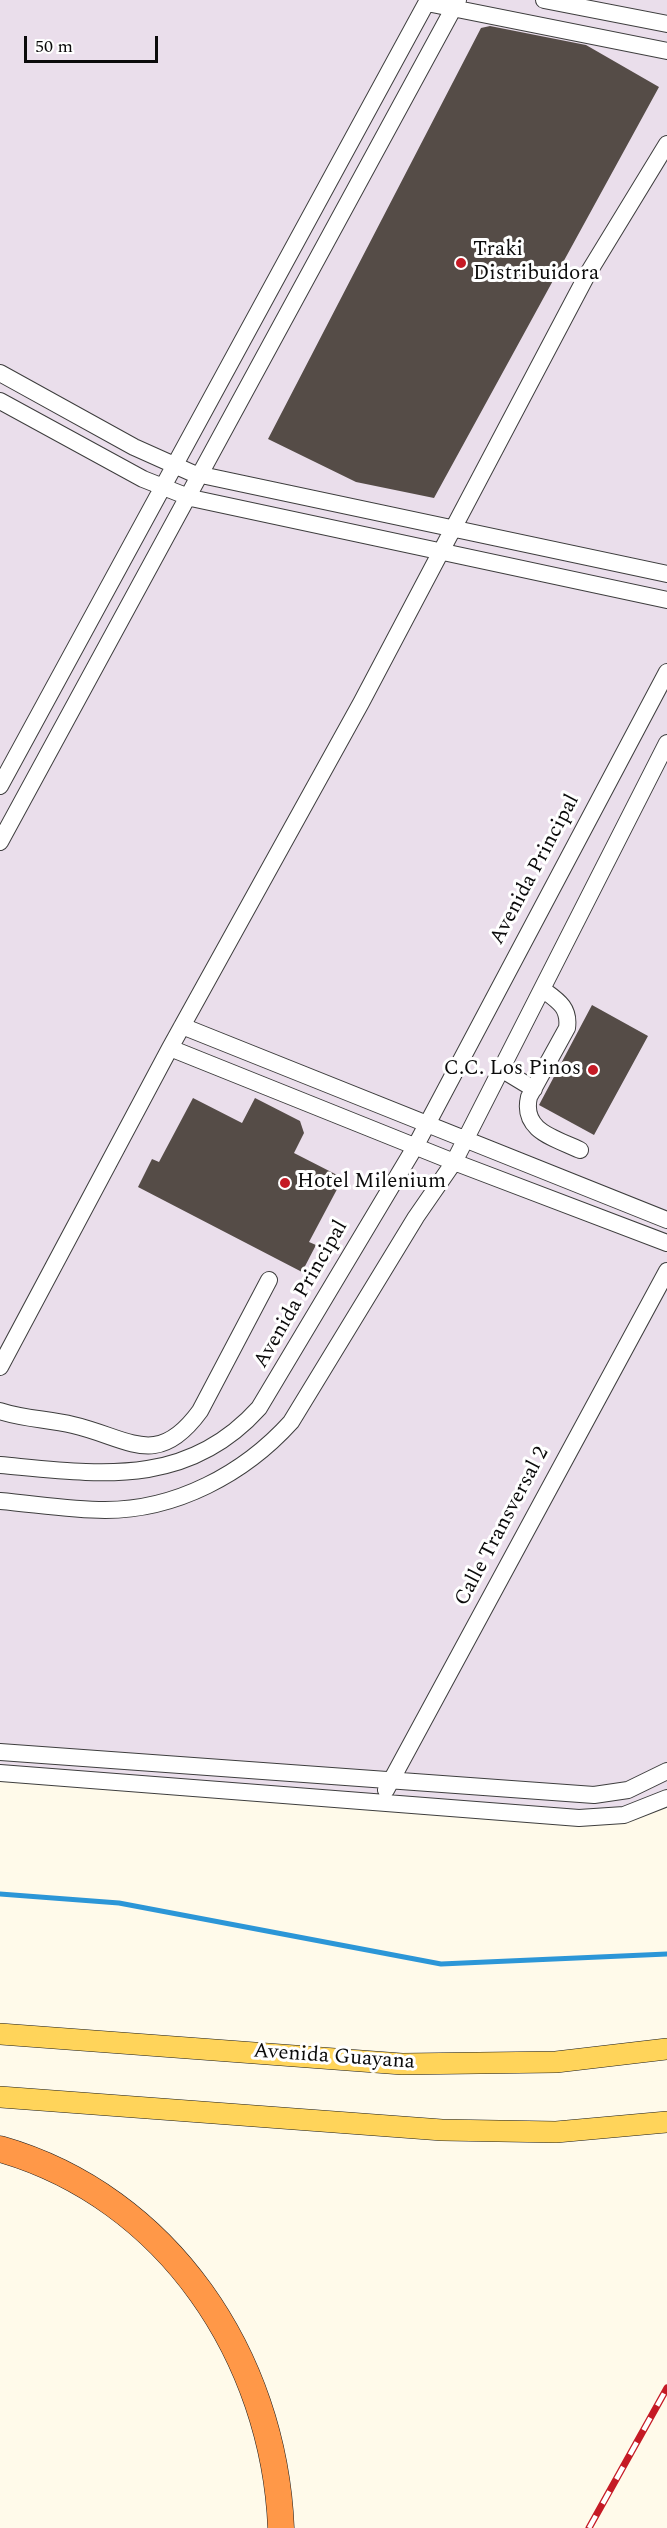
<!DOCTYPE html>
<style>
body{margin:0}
#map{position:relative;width:667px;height:2528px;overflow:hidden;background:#fffaea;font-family:Spectral,serif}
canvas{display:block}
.scale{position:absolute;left:24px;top:36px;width:134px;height:27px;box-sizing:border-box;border:3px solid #0b0b0b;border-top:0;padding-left:8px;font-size:18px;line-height:21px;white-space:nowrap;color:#0b0b0b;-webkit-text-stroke:4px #fff;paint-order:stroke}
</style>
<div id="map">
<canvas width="667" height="2528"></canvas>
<div class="scale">50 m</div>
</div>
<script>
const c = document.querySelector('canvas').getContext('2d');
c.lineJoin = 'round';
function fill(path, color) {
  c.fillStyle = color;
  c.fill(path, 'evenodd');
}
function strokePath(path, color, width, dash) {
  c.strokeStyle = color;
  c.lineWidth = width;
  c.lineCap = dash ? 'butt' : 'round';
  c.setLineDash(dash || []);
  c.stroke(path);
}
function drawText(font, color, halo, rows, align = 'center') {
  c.font = font + ' Spectral,serif';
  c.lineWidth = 6;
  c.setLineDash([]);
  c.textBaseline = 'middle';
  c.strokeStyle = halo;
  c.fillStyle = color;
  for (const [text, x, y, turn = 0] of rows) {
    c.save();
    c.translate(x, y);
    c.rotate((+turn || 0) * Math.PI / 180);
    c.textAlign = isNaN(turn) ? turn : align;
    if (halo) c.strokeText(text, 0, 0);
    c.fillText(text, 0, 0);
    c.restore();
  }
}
fill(new Path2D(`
 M0 0H667V1798L625 1815 0 1773Z`), '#eadeeb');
strokePath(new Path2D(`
 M0 1894 119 1903 441 1964 667 1954`), '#2c96d7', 5);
fill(new Path2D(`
 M490 26 586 45 659 87 434 498 356 482 268 439 481 28Z
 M592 1005 648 1036 594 1135 539 1105Z
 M193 1098 242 1123 255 1098 300 1121 304 1133 294 1153 343 1178 309 1242 316 1245 302 1272 138 1187 152 1159 159 1162Z`), '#554c47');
const minor = new Path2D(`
 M544 0 667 24
 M427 3 667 51
 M0 373 134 447 192 473 667 574
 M0 401 143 479 191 498 667 600
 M0 786 428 0
 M0 842 458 0
 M542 989C557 1000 570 1007 567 1028L529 1097C521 1131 555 1138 580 1150
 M182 1026 667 1220
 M170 1048 454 1162 667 1243
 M501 1069 534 1089
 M0 1367 170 1048 361 703 587 275 667 144
 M0 1411C24 1419 49 1419 73 1425 129 1438 157 1470 200 1411L269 1280
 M0 1465C98 1474 186 1489 259 1408L415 1147 667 672
 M0 1501C35 1504 70 1510 105 1510 176 1510 244 1474 291 1422L416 1217 454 1162 667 743
 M0 1752 594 1795 628 1790 667 1771
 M0 1773 579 1818 624 1815 667 1798
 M386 1790 667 1271`);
const major = new Path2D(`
 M0 2034 402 2064 556 2062 667 2049
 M0 2097 442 2130 556 2132 667 2122`);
const highway = new Path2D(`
 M0 2149C168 2197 274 2357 281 2528`);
strokePath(minor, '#3e3e3e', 18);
strokePath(major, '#1c1c1c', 22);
strokePath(highway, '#1c1c1c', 27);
strokePath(minor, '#fff', 16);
strokePath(major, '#ffd45a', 21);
strokePath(highway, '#ff9848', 26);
const rail = new Path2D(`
 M589 2528 667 2388`);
strokePath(rail, '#c51a25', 7);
strokePath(rail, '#fff', 4.5, [14]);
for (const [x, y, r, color] of [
 [461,263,6,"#c51a25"],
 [593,1070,6,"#c51a25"],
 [285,1183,6,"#c51a25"]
]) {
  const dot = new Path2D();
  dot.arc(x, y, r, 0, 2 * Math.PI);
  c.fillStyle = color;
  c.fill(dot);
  strokePath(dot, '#fff', 2);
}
drawText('21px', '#0b0b0b', '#fff', [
 ["Traki",473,251],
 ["Distribuidora",473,275],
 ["C.C. Los Pinos",581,1070,"right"],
 ["Hotel Milenium",297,1183]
], 'left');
drawText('21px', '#0b0b0b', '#fff', [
 ["Avenida Principal",536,870,-62],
 ["Avenida Principal",302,1295,-60],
 ["Calle Transversal 2",503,1527,-62],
 ["Avenida Guayana",334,2058,4]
]);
</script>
